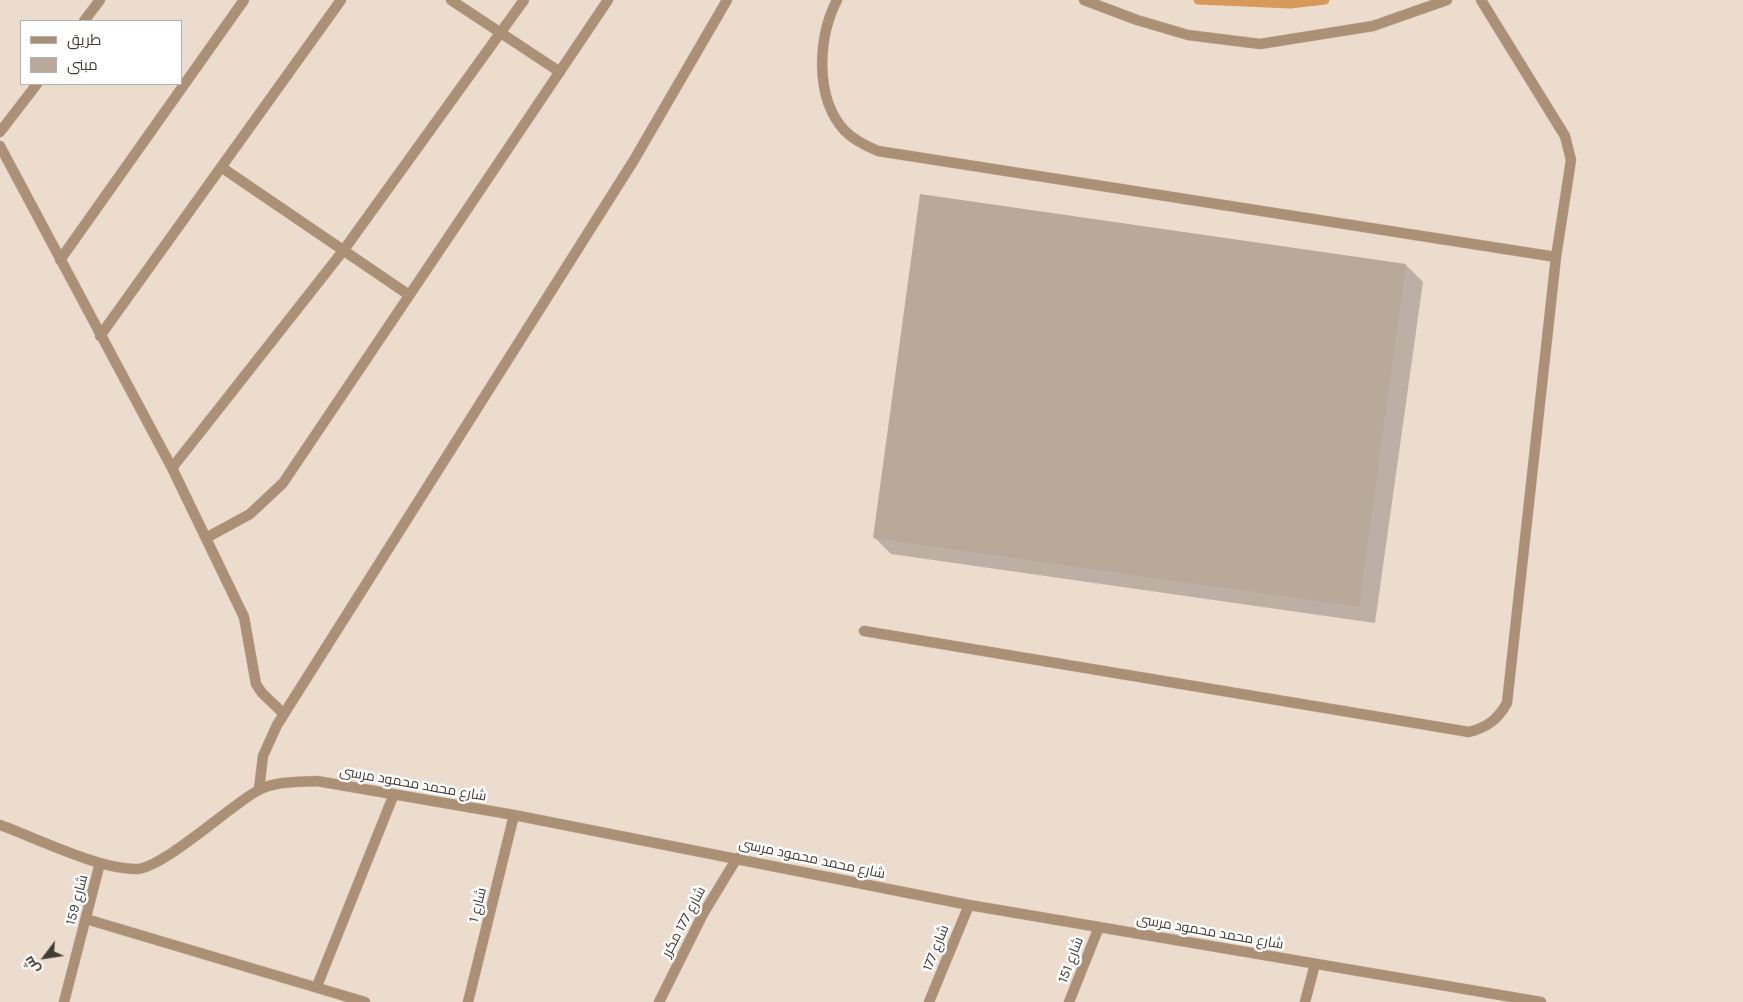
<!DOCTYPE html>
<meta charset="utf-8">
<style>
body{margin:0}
#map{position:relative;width:1743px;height:1002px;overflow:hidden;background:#ecdccd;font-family:Karla,Cairo,sans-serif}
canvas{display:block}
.legend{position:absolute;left:20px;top:20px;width:162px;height:65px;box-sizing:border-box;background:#fff;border:1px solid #b3b1af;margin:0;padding:6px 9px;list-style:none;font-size:15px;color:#423c36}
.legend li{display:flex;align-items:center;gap:10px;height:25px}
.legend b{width:25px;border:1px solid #b3b1af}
.north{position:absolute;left:20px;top:932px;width:50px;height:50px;-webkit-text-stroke:4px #fff;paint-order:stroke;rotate:239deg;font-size:14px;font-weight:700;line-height:20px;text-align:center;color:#423c36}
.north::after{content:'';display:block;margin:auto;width:18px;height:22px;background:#423c36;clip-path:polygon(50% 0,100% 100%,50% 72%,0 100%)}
</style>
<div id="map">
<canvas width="1743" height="1002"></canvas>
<ul class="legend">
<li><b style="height:6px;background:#ac9076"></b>طريق</li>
<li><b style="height:14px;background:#b8a99b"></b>مبنى</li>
</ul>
<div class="north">ش</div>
</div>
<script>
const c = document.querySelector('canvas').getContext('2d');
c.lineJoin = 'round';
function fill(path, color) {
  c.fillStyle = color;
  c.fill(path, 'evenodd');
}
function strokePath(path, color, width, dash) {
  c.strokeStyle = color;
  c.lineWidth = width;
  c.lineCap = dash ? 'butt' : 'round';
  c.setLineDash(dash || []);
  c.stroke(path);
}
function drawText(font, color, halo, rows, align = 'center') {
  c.font = font + ' Karla,Cairo,sans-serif';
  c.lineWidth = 5;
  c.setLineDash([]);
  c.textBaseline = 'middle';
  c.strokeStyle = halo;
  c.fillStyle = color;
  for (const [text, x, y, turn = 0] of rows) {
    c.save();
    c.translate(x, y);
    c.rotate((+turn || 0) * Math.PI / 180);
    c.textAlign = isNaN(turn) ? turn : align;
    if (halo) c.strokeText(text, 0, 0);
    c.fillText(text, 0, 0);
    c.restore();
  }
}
fill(new Path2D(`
 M1406 265 1423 282 1375 623 891 554 875 538Z`), '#0003');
strokePath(new Path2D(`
 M1198 0 1290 4 1325 0`), '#d79959', 9);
fill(new Path2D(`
 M920 194 1406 264 1359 607 873 538Z`), '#b8a99b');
const service = new Path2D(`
 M451 0 560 72
 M837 0C818 37 814 98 845 131 854 140 866 146 878 151L1556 257
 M84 21 100 0
 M0 132 37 84
 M0 146 172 468 244 617 256 684 262 693 284 714
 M221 167 409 295
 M60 260 244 0
 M100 336 341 0
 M172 468 343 251 524 0
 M206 538 250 514 283 483 608 0
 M864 631 1469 732C1488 727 1498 719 1507 703L1556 257 1571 160 1565 136 1481 0`);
const minor = new Path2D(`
 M259 789 263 756 277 725 634 160 727 0
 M0 825C36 838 100 870 137 869 163 868 230 806 257 791 273 781 299 782 317 781L514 815 969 905 1541 1002
 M86 919 365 1002
 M317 986 394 794
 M64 1002 100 863
 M468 1002 514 815
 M659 1002 703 914 737 858
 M929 1002 969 905
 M1069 1002 1099 927
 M1305 1002 1315 964`);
const tertiary = new Path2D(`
 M1084 0 1137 20 1188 35 1260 44 1373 26 1447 0`);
strokePath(service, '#c7b9ac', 11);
strokePath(minor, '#c7b9ac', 11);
strokePath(tertiary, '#c7b9ac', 11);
strokePath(service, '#ac9076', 10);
strokePath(minor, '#ac9076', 10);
strokePath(tertiary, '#ac9076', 10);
drawText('14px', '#423c36', '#fff', [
 ["شارع محمد محمود مرسى",413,784,10],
 ["شارع محمد محمود مرسى",812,859,12],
 ["شارع 159",77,900,-75],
 ["شارع 1",478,905,-76],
 ["شارع 177 مكرر",684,922,-62],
 ["شارع محمد محمود مرسى",1210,932,10],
 ["شارع 177",936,948,-68],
 ["شارع 151",1071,960,-69]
]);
</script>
